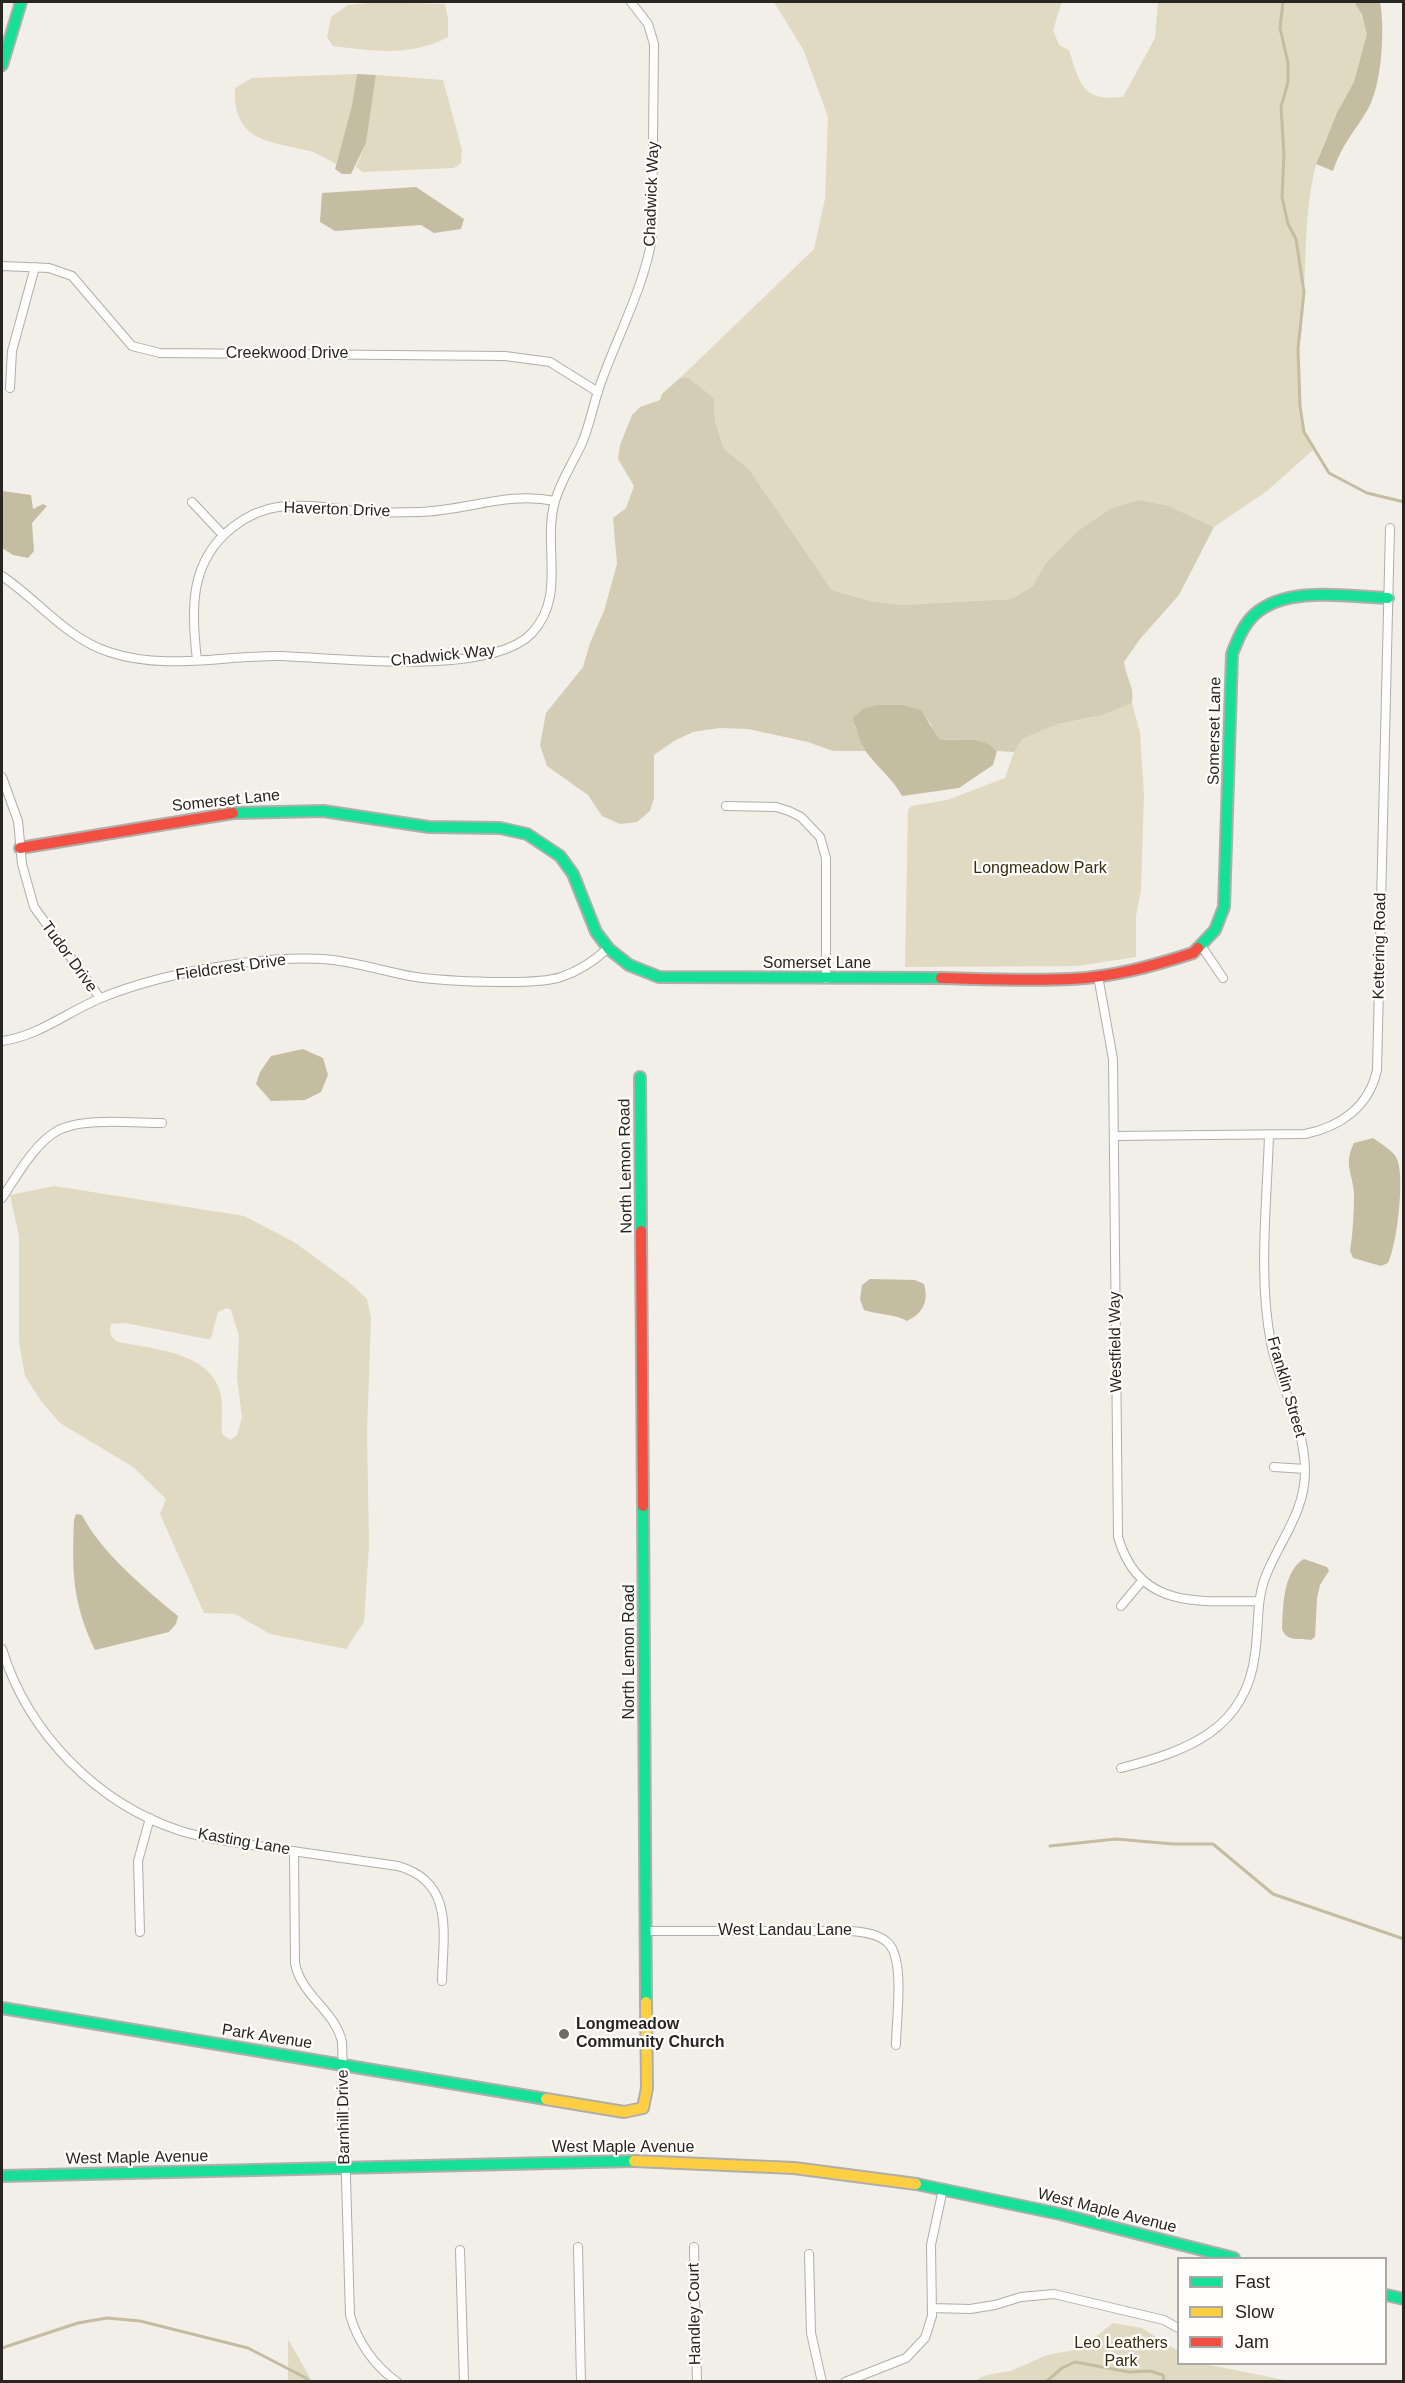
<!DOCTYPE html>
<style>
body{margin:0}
#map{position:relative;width:1405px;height:2383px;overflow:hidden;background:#f1efe8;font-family:Helvetica,sans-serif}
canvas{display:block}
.frame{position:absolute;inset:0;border:3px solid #272621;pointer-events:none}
.legend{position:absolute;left:1177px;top:2257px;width:210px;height:108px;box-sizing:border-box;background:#fffefc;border:2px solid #a9a8a4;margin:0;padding:8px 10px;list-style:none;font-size:18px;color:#272621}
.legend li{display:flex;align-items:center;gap:12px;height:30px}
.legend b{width:30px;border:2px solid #a9a8a4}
</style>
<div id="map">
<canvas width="1405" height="2383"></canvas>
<div class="frame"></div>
<ul class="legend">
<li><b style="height:8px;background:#16e098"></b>Fast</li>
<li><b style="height:8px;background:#ffcf43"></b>Slow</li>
<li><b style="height:8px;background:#f24e42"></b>Jam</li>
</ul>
</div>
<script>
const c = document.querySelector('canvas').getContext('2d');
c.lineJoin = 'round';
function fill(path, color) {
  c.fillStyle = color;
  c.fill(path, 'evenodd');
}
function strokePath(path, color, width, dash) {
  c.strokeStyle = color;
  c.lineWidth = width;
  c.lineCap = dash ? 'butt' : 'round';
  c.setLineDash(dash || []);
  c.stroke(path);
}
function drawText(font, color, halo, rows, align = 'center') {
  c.font = font + ' Helvetica,sans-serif';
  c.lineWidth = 4.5;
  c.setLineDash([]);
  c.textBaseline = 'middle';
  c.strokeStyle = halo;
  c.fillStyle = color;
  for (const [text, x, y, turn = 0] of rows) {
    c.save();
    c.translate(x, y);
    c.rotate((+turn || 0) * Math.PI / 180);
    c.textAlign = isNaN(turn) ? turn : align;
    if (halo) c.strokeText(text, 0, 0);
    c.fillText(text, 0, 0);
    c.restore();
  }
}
fill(new Path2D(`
 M380 2 445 4 448 19V37C411 57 372 51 333 46L327 37 331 17 348 5Z
 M774 2H1062L1053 30 1059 45 1069 50C1080 84 1082 102 1123 97L1155 38 1158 2H1354C1359 11 1367 23 1367 35 1365 76 1330 122 1317 162 1306 195 1306 253 1304 289 1301 342 1288 400 1313 450L1267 491 1214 527 1169 506 1045 564 1032 587 1011 599 901 605 870 601 832 590 748 468 724 449 715 421 714 398 689 378H680L814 249 825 199 828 117 804 51Z
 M357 74 352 105 336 164C327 159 316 152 306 150 266 141 233 140 235 88L252 78Z
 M376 75 443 80 462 150 461 163 454 168 363 172 356 167 366 143Z
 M1132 703 1140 733 1144 795 1141 890 1136 916V957L1077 966 905 967 908 810 911 806 947 800 1005 778 1016 746 1022 739 1058 724 1103 715Z
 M54 1186 244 1216 294 1242 350 1283 367 1299 371 1318 367 1431 369 1545 364 1622 346 1649 270 1634 235 1614 204 1613 160 1514 166 1499 133 1467 60 1423 41 1401 25 1376 19 1342V1236L10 1195ZM227 1308 231 1310 239 1336 237 1378 242 1417 237 1435 230 1440 222 1434C221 1420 224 1400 219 1388 204 1351 152 1349 118 1342 110 1337 109 1333 111 1324L125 1323 207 1339 211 1338 218 1312Z
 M1113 2323 1142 2328 1178 2351V2364H1205L1289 2381H974L987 2375 1011 2371 1047 2355 1080 2349Z
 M288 2339 312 2381H288Z`), '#e0dac3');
fill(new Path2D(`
 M680 378H689L714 398 715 421 724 449 748 468 832 590 870 601 901 605 1011 599 1032 587 1045 564 1078 531 1110 509 1139 500 1169 506 1214 527 1179 595 1140 639 1124 662C1126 678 1135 687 1132 703L1103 715 1058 724 1022 739 1014 752 997 751C986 736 956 740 939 739 933 734 934 729 930 723 917 703 898 705 877 705L855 727 866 751H833L808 742 748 729 720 728 693 732 674 741 654 755V798L650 811 637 822 620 824 602 816 588 795 547 766 540 745 546 713 583 667 590 643 604 611 617 564 613 518 626 508 634 486 618 459 620 445 632 415 640 407 660 400 662 394Z`), '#d3cdb5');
fill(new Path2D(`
 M1354 2H1380C1385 27 1382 83 1369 107 1355 132 1343 142 1333 171L1316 164 1337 113 1354 82 1367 34 1362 15Z
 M357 74 376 75 366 143 351 174H342L335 169 352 105Z
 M416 187 464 219 461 229 434 233 421 225 335 231 320 222 322 193Z
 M2 491 31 495 33 509 43 504 47 506 32 523 34 551 28 558 13 555 2 548Z
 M877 705H902L921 710 939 739C957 741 985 735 997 751L993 765 959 788 902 796C894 781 881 770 871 758 861 747 857 732 853 718L863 709Z
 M303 1049 323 1058 328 1075 321 1092 305 1100 271 1101 256 1084 260 1072 271 1056Z
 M1373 1138C1381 1144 1393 1150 1397 1159 1405 1177 1397 1245 1388 1263L1381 1266 1353 1258 1350 1251C1353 1232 1354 1213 1354 1194 1353 1173 1343 1165 1354 1143Z
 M870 1279 915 1280 924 1284C929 1302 923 1313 907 1321 896 1314 878 1315 864 1310L860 1299 862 1285Z
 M76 1514 82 1515C100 1551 146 1590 178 1616L176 1624 169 1632 95 1650C72 1602 72 1571 74 1520Z
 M1304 1559 1327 1567 1329 1571 1320 1585 1317 1598 1315 1637 1311 1640C1300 1638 1286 1642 1282 1629 1283 1607 1283 1571 1304 1559Z`), '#c4bda1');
strokePath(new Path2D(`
 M1283 2 1280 28 1288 63V82L1281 107 1284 155 1282 197 1288 224 1296 239 1304 292 1298 349 1300 406 1304 432 1329 473 1367 493 1404 502
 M1050 1846 1116 1839 1173 1844H1213L1273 1894 1404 1939
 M2 2348 78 2323 107 2318 140 2321 248 2348 306 2378 308 2382
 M1046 2382 1062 2368 1075 2362 1129 2372 1150 2371 1163 2375 1164 2382`), '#c4bda1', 3);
const street = new Path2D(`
 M2 266 49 268 72 276 132 346 160 353 505 356 550 362 598 392
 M10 388 12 351 35 267
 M192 502 223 535
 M2 576C38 600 66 638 109 652 166 671 223 655 281 656 339 658 490 677 532 633 567 595 542 546 555 501 561 480 573 463 582 443 591 422 594 399 603 377 620 331 644 286 652 238L654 44 648 24 631 2
 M197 660C191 610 189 561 233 527 246 517 262 509 278 507 307 503 336 509 365 512 383 513 401 512 419 512 466 511 508 491 555 501
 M2 777 18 821 22 864 34 907 100 998
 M726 806 776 807 789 811 801 817 820 837 826 858V979
 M1202 947 1223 978
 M1098 976 1113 1059 1118 1537C1139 1610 1198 1601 1259 1601
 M2 1041C39 1036 67 1012 101 998 159 974 259 955 323 959 354 961 385 972 416 977 444 981 536 986 561 977 579 971 593 962 607 949
 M1114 1136 1305 1134C1340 1127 1369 1107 1377 1070L1390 528
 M2 1198C17 1176 34 1144 57 1131 81 1117 134 1123 162 1123
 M1274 1467 1305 1469
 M1121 1606 1142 1581
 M2 1649C28 1733 97 1804 181 1831 210 1840 241 1843 271 1848 313 1854 356 1860 398 1866 455 1882 443 1934 442 1981
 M1121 1768C1187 1751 1246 1730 1255 1654 1259 1629 1256 1602 1265 1578 1279 1541 1306 1512 1305 1469 1304 1424 1280 1387 1271 1343 1258 1278 1267 1202 1269 1135
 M294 1851 295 1963C301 1996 335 2010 342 2042L350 2315C358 2343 374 2365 397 2382
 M647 1931H850C864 1932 880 1934 889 1944 905 1962 896 2021 896 2045
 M140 1932 138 1861 150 1818
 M578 2247 581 2382
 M694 2247 697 2382
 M460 2250 464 2382
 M809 2254 811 2333 822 2382
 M932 2308 970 2309 995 2305 1021 2297 1054 2294 1164 2320 1178 2328
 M845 2382 906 2358 925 2338 932 2316 931 2245 943 2189`);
const fast = new Path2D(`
 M2 65 21 2
 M233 813 323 811 429 827 500 828 527 834 560 856 573 874 596 932 609 949 629 965 659 977 941 978
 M1198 948 1215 930 1224 907 1232 654C1238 639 1243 625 1255 614 1288 585 1348 597 1388 598
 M640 1077 641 1231
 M643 1506 646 2002
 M2 2008 546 2099
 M2 2176 634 2161
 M916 2184 1060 2214 1234 2258
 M1386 2295 1404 2299`);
const slow = new Path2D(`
 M546 2099 624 2112 643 2108 647 2088 646 2002
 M634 2161 794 2168 916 2184`);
const jam = new Path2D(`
 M20 848 233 813
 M941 978C984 979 1028 981 1071 979 1113 977 1153 966 1193 953L1198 948
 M641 1231 643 1506`);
strokePath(street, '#b0aea9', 10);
strokePath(fast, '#b0aea9', 14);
strokePath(slow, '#b0aea9', 14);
strokePath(jam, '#b0aea9', 14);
strokePath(street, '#fdfdfc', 8);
strokePath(fast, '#16e098', 10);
strokePath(slow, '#ffcf43', 10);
strokePath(jam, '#f24e42', 10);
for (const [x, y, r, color] of [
 [564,2034,6,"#6e6c67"]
]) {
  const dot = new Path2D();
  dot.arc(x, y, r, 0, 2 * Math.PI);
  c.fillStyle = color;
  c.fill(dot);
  strokePath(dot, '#fffefc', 2);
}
drawText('16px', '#272621', '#fffefc', [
 ["Chadwick Way",652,194,-88],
 ["Creekwood Drive",287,354],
 ["Haverton Drive",337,510,2],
 ["Chadwick Way",443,656,-6],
 ["Somerset Lane",1215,731,-89],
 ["Somerset Lane",226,801,-6],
 ["Kettering Road",1380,946,-89],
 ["Tudor Drive",69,957,54],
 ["Somerset Lane",817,964],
 ["Fieldcrest Drive",231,968,-8],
 ["North Lemon Road",626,1166,-91],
 ["Westfield Way",1116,1342,-91],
 ["Franklin Street",1286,1387,74],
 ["North Lemon Road",630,1652,-90],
 ["Kasting Lane",244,1842,10],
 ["West Landau Lane",785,1931],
 ["Park Avenue",267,2037,9],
 ["Barnhill Drive",344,2117,-91],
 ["West Maple Avenue",623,2148],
 ["West Maple Avenue",137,2158,-1],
 ["West Maple Avenue",1107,2211,14],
 ["Handley Court",695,2314,-91]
]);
drawText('16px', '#352d0d', '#fffefc', [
 ["Longmeadow Park",1040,869],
 ["Leo Leathers",1121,2344],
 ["Park",1121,2362]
]);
drawText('bold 16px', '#272621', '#fffefc', [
 ["Longmeadow",576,2025],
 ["Community Church",576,2043]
], 'left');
</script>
